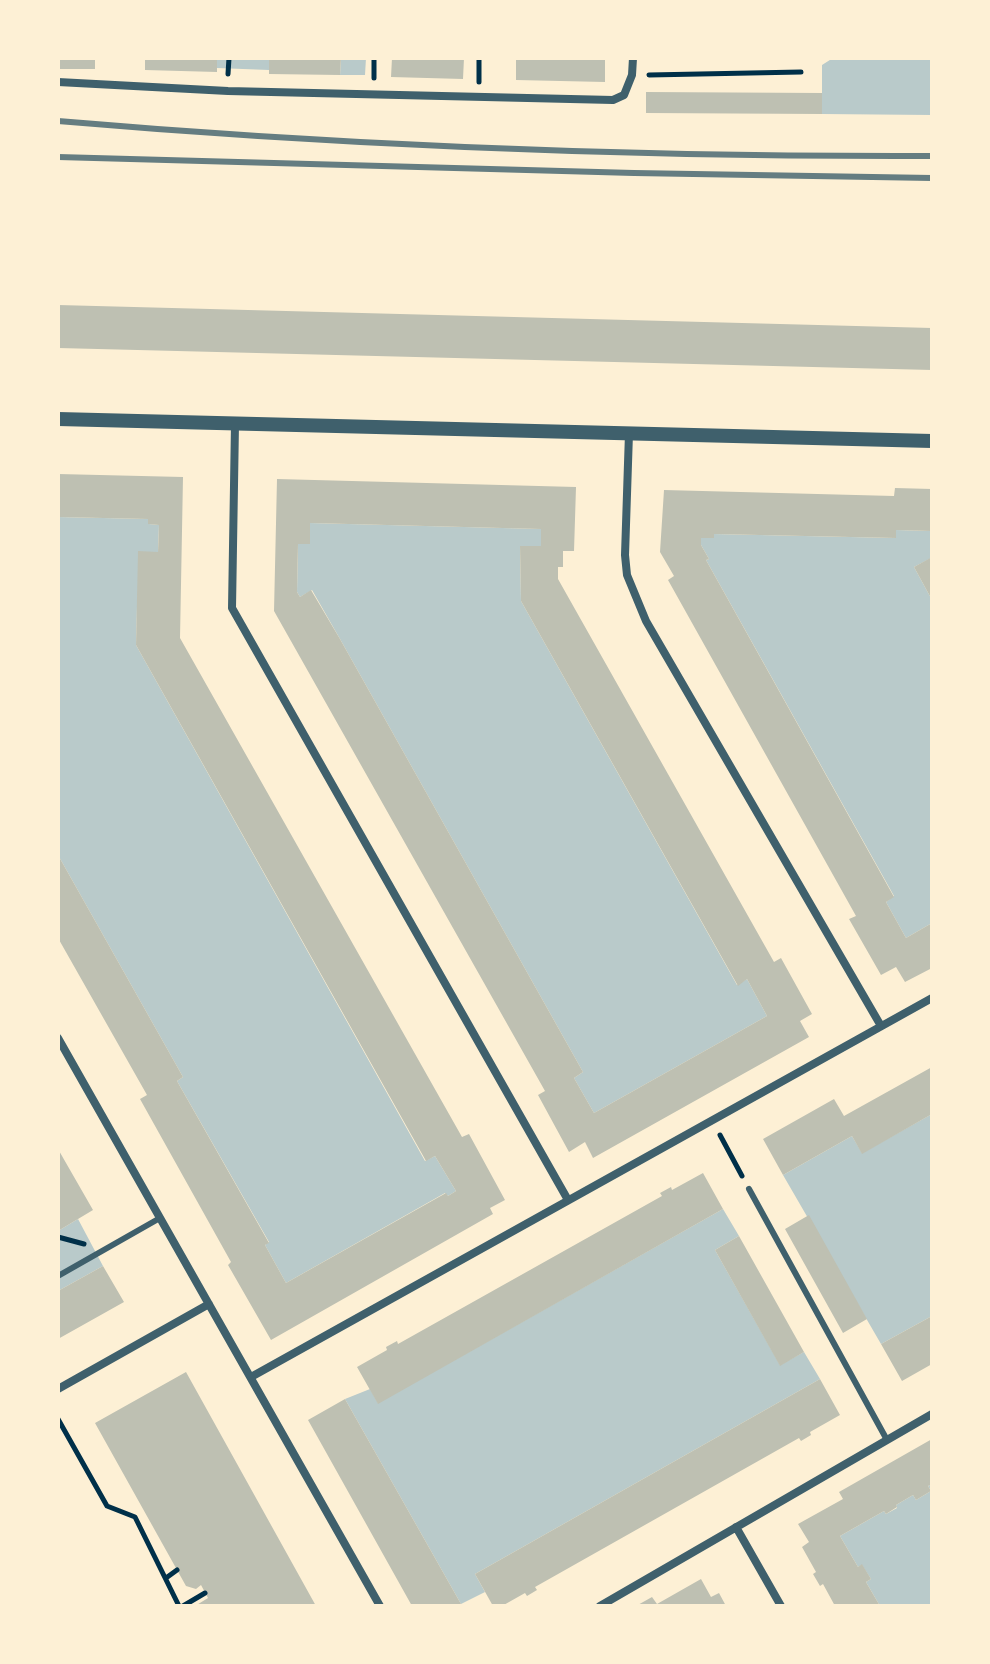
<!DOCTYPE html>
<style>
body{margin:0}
#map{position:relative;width:990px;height:1664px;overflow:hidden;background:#fdf0d5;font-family:Overpass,sans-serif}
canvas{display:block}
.frame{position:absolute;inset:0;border:60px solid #fdf0d5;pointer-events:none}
</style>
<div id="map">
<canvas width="990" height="1664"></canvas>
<div class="frame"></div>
</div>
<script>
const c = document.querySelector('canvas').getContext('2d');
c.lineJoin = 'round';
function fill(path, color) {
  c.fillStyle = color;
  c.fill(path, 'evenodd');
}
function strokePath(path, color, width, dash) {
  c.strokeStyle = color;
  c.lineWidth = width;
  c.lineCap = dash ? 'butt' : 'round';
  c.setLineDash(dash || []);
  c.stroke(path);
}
fill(new Path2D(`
 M217 58H269V70L217 68Z
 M341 58H366L365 75H340Z
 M833 58H932V115L822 114V65Z
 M58 517 148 519 149 524 159 525 158 552 137 607 136 645 425 1161 435 1156 456 1191 448 1196 445 1193 286 1283 265 1245 269 1242 177 1081 183 1077 58 855Z
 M310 523 541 529V546H520L521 601 737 985 747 979 767 1016 594 1113 574 1078 583 1072 340 639 312 590 300 597 297 592 298 544H310Z
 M896 530 932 531 931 558 914 567 932 600V923L906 938 886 902 894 896 706 560 709 559 701 545V538H714V534L895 538Z
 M932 1114V1316L881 1344 783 1175 852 1136 862 1153Z
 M723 1209 739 1236 715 1250 780 1365 804 1352 820 1379 475 1574 485 1592 461 1604 345 1399 370 1389 378 1403Z
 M78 1219 103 1266 58 1291V1231Z
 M932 1484V1606H880L866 1582 871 1579 862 1565 858 1567 840 1536 884 1511 886 1514 897 1508 896 1505 913 1495 916 1500 931 1491 928 1486Z`), '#b9caca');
fill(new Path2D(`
 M58 58H95V69H58Z
 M145 58H217V72L145 70Z
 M269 58H341L340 75 269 74Z
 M392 58H464L463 79 391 77Z
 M516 58H605V82L516 80Z
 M646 92 822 93V114L646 113Z
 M58 305 932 328V370L58 348Z
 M58 474 183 477 180 638 462 1137 469 1134 505 1200 490 1208 493 1214 271 1340 228 1265 231 1262 140 1099 147 1095 58 938V855L183 1077 177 1081 269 1243 265 1245 286 1283 446 1193 448 1196 456 1191 435 1156 426 1161 136 645 138 551 158 552 159 525 148 524V519L58 517Z
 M277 479 576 487 574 551H563V567H558V579L774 962 781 958 812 1014 800 1021 809 1037 593 1158 585 1142 569 1152 538 1095 545 1091 274 611ZM310 523 541 529V546H520L521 601 738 986 747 979 767 1016 594 1113 574 1078 583 1072 340 639 311 590 300 597 297 592 298 544H310Z
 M895 488 932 489V531L896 530V538L714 534V538H701V545L709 559 706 560 894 897 886 902 906 938 932 923V968L905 982 896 967 881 975 849 919 856 916 668 580 674 576 660 552 664 490 894 496Z
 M932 557V600L914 567Z
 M932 1067V1114L862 1154 852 1136 783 1175 763 1139 834 1099 844 1116Z
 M58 1149 93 1210 58 1231Z
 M703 1173 723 1209 378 1404 357 1367 387 1350 386 1347 397 1341 398 1344 662 1196 660 1193 671 1187 672 1190Z
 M809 1215 867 1319 843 1333 785 1229Z
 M739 1236 804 1352 780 1366 715 1250Z
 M103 1266 124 1302 58 1339V1291Z
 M932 1316V1364L902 1381 881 1344Z
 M186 1372 316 1606H195L208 1598 201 1585 196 1589 186 1586 95 1423Z
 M820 1379 840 1415 810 1432 811 1435 801 1441 799 1438 535 1587 537 1590 527 1596 525 1593 502 1606H493L475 1574Z
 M345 1399 461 1604 457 1606H412L308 1420Z
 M932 1439V1484L928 1486 931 1491 916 1500 913 1495 896 1505 897 1507 886 1514 884 1511 840 1536 858 1567 862 1564 871 1579 866 1582 880 1606H835L823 1584 820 1586 813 1574 816 1572 802 1547 809 1542 798 1524 843 1499 839 1492Z
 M701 1579 711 1597 719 1593 726 1606H636L652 1597 657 1604Z`), '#bec0b2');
strokePath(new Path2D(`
 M228 74 229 58
 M649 75 801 72
 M374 78V58
 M479 82V58
 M720 1135 742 1176
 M58 1237 84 1244
 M58 1419 107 1506 135 1517 179 1606
 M166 1578 177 1570
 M183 1606 205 1593`), '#003049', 5);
strokePath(new Path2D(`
 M749 1189 887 1440
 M58 1276 160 1218`), '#3f606c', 6);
strokePath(new Path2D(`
 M58 82 228 91 613 100 624 95 632 75 633 58
 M235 424 232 608 568 1200
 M629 433 625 555 627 575 646 621 881 1026
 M58 1038 380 1606
 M251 1377 932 998
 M58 1389 209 1304
 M736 1527 781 1606
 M600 1606 932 1414`), '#3f606c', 8);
strokePath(new Path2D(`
 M58 419 932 441`), '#3f606c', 14);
strokePath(new Path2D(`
 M58 121C348 146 641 157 932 156
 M58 157 634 173 932 178`), '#657d81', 6);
</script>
